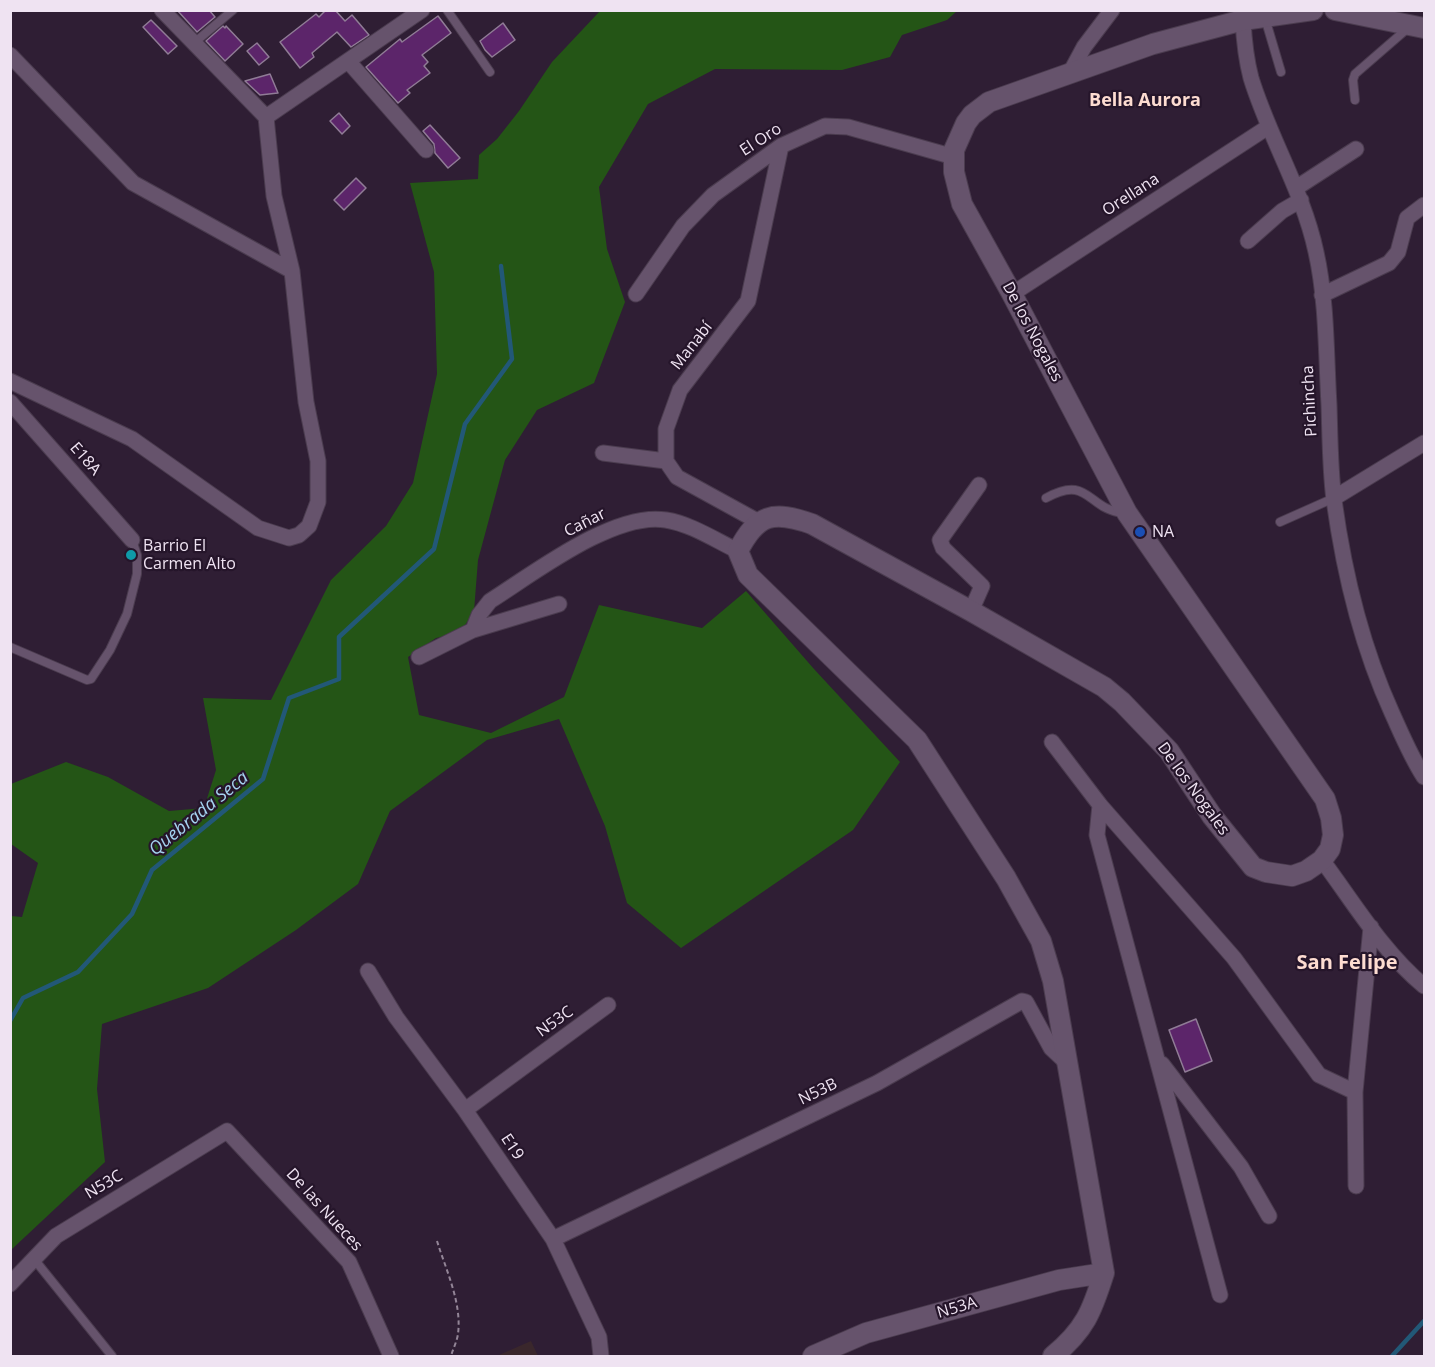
<!DOCTYPE html>
<meta charset="utf-8">
<style>
body{margin:0}
#map{position:relative;width:1435px;height:1367px;overflow:hidden;background:#2f1e34;font-family:"Open Sans",sans-serif}
canvas{display:block}
.frame{position:absolute;inset:0;border:12px solid #efe3f2;pointer-events:none}
</style>
<div id="map">
<canvas width="1435" height="1367"></canvas>
<div class="frame"></div>
</div>
<script>
const c = document.querySelector('canvas').getContext('2d');
c.lineJoin = 'round';
function fill(path, color) {
  c.fillStyle = color;
  c.fill(path, 'evenodd');
}
function strokePath(path, color, width, dash) {
  c.strokeStyle = color;
  c.lineWidth = width;
  c.lineCap = dash ? 'butt' : 'round';
  c.setLineDash(dash || []);
  c.stroke(path);
}
function drawText(font, color, halo, rows, align = 'center') {
  c.font = font + ' "Open Sans",sans-serif';
  c.lineWidth = 4.5;
  c.setLineDash([]);
  c.textBaseline = 'middle';
  c.strokeStyle = halo;
  c.fillStyle = color;
  for (const [text, x, y, turn = 0] of rows) {
    c.save();
    c.translate(x, y);
    c.rotate((+turn || 0) * Math.PI / 180);
    c.textAlign = isNaN(turn) ? turn : align;
    if (halo) c.strokeText(text, 0, 0);
    c.fillText(text, 0, 0);
    c.restore();
  }
}
fill(new Path2D(`
 M531 1341 538 1356H500L499 1355Z`), '#3a272c');
fill(new Path2D(`
 M600 11H957L947 20 902 35 890 57 842 70 715 69 648 104 599 187 607 249 625 302 594 383 537 410 505 460 478 560 474 611 460 633 436 638 408 657 419 715 491 733 564 697 599 605 702 628 746 591 814 669 900 762 853 830 681 948 627 903 605 826 559 719 487 740 390 811 358 884 296 930 208 988 102 1024 97 1089 105 1162 11 1250V916L22 917 38 863 11 844V784L66 762 108 777 169 811 204 808 216 770 203 698 271 700 331 580 386 526 413 483 437 374 434 272 410 183 478 179 479 155 497 139 519 111 552 62Z`), '#245516');
strokePath(new Path2D(`
 M10 1021 23 998 78 972 132 914 152 870 263 779 289 698 339 679V637L434 549 465 424 512 359 501 266
 M1392 1356 1424 1321`), '#225877', 4.5);
const building = new Path2D(`
 M177 10H209L215 17 197 32Z
 M326 10H335L345 21 352 15 369 35 351 47 337 32 312 53 314 57 300 68 280 42 316 14 319 17Z
 M438 16 451 33 422 55 428 62 424 66 430 73 407 90 410 93 398 103 366 67 400 39 402 42Z
 M151 20 177 46 168 54 143 27Z
 M503 23 515 40 492 57 485 50 480 41Z
 M223 26 225 28 226 26 243 44 225 61 206 41Z
 M257 43 269 57 259 65 247 51Z
 M270 74 278 93 260 95 245 81Z
 M339 113 350 126 342 134 330 121Z
 M430 125 460 158 448 168 435 153 434 144 423 131Z
 M356 178 366 188 344 210 334 200Z
 M1196 1019 1212 1061 1185 1072 1169 1030Z`);
fill(building, '#5c256a');
strokePath(building, '#907c96', 1.5);
const service = new Path2D(`
 M447 10 490 72
 M1265 18 1281 72
 M194 43 233 10
 M1355 100 1353 80 1355 74 1408 28
 M1046 498C1089 474 1087 509 1123 513
 M1280 522 1334 498
 M10 647 87 680 91 679 110 650 127 614 137 574V555L132 540
 M34 1259 112 1356`);
const minor = new Path2D(`
 M1243 20C1244 40 1246 59 1251 78 1269 137 1303 191 1316 252 1327 301 1326 355 1329 405 1330 436 1330 469 1334 500 1344 573 1361 645 1392 713 1402 735 1411 757 1424 777
 M10 55 133 183 292 271
 M348 61 426 150
 M1070 73 1084 47 1112 10
 M266 117 422 10
 M1296 188 1356 149
 M1248 241 1282 211 1301 200
 M636 294 683 226 713 195 781 146 825 126 848 127 954 157
 M1012 294 1268 127
 M1322 295 1389 263 1398 252 1407 218 1424 205
 M10 381 132 439 258 528 289 538 299 535 309 526 318 502V461L306 402 292 271 274 196 266 117 162 10
 M10 402 132 540
 M603 453 666 461
 M1334 498 1424 443
 M759 522 677 477 666 461V429L680 390 748 301 781 146
 M971 611 982 586 943 548 940 540 979 485
 M473 630 479 615 490 601C533 574 614 511 666 520 691 524 715 540 738 551
 M419 657 473 630 559 604
 M1052 742 1100 805 1234 958 1319 1075 1355 1092
 M1100 805 1097 835 1220 1295
 M1322 860C1354 903 1383 952 1424 986
 M368 971 396 1017 465 1110 553 1239 599 1337 601 1356
 M1162 1064 1241 1167 1269 1216
 M465 1110 608 1005
 M1356 1186 1355 1092 1371 927
 M553 1239 877 1083 1022 1001 1026 1002 1051 1048 1067 1063
 M10 1284 56 1236 227 1131 349 1262 391 1356`);
const tertiary = new Path2D(`
 M1335 10 1424 28
 M813 1356 866 1333 1059 1280 1104 1273
 M1053 1356C1085 1330 1092 1311 1104 1273L1053 981 1041 941 1006 878 917 740 748 575 738 551C757 514 773 510 812 524L971 611 1104 687 1122 702 1169 751 1212 816 1253 867 1266 872 1292 876 1306 871 1322 860 1330 849 1333 835 1331 818 1325 799 1127 513 1012 294 962 204 954 172V150L966 123 972 115 989 102 1153 44 1243 20 1313 10`);
strokePath(service, '#4b3c4f', 10);
strokePath(minor, '#4b3c4f', 17);
strokePath(tertiary, '#4b3c4f', 22);
strokePath(new Path2D(`
 M437 1241C446 1270 462 1303 458 1334 457 1341 453 1349 451 1356`), '#938597', 2, [4.5, 3]);
strokePath(service, '#66536c', 8);
strokePath(minor, '#66536c', 15);
strokePath(tertiary, '#66536c', 20);
for (const [x, y, r, color] of [
 [1140,532,6,"#1a4fb4"],
 [131,555,6,"#0f9aa8"]
]) {
  const dot = new Path2D();
  dot.arc(x, y, r, 0, 2 * Math.PI);
  c.fillStyle = color;
  c.fill(dot);
  strokePath(dot, '#25152a', 2);
}
drawText('16px', '#efe3f2', '#25152a', [
 ["El Oro",761,140,-33],
 ["Orellana",1131,195,-33],
 ["De los Nogales",1032,332,62],
 ["Manabí",692,346,-52],
 ["Pichincha",1310,401,-93],
 ["E18A",85,459,49],
 ["Cañar",585,523,-27],
 ["De los Nogales",1193,789,54],
 ["N53C",555,1022,-36],
 ["N53B",818,1092,-26],
 ["E19",512,1147,56],
 ["N53C",104,1185,-31],
 ["De las Nueces",324,1210,48],
 ["N53A",957,1308,-16]
]);
drawText('16px', '#efe3f2', '#25152a', [
 ["NA",1152,532],
 ["Barrio El",143,546],
 ["Carmen Alto",143,564]
], 'left');
drawText('bold 18px', '#fddcd1', '#25152a', [
 ["Bella Aurora",1145,101]
]);
drawText('italic 18px', '#a4d1ee', '#25152a', [
 ["Quebrada Seca",199,814,-39]
]);
drawText('bold 20px', '#fddcd1', '#25152a', [
 ["San Felipe",1347,963]
]);
</script>
